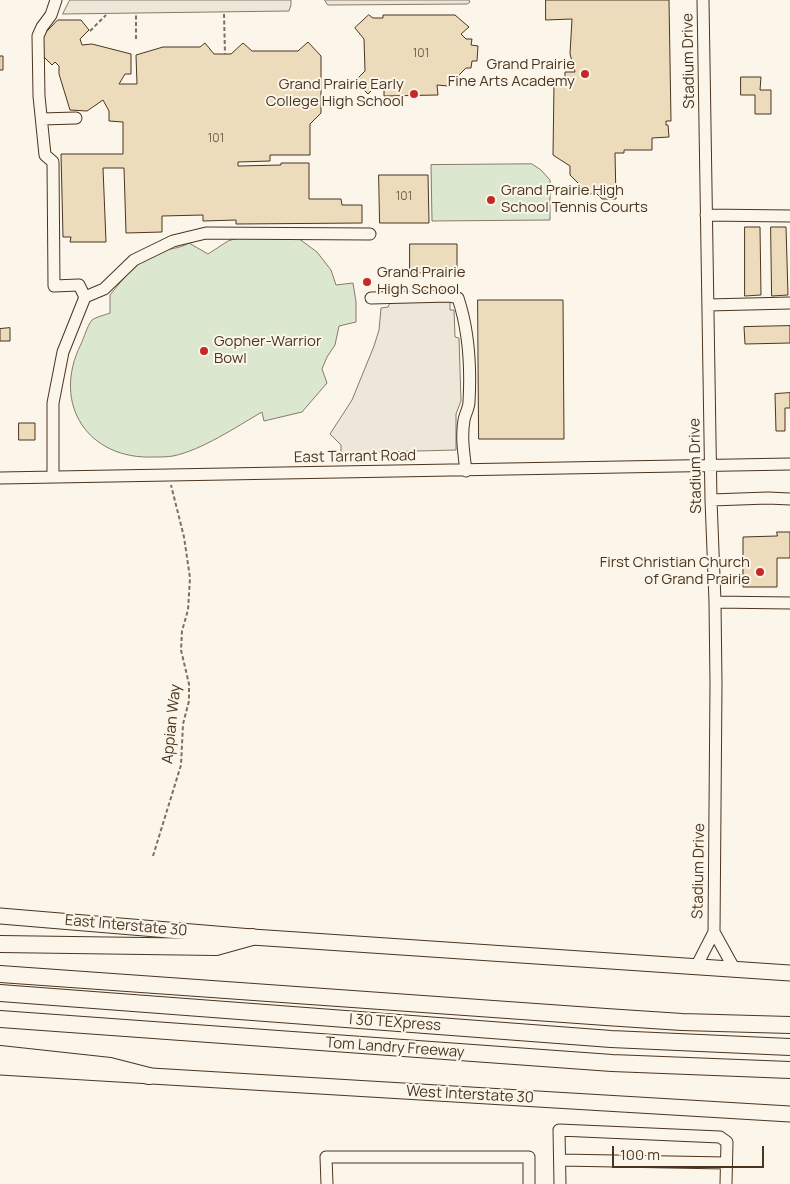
<!DOCTYPE html>
<style>
body{margin:0}
#map{position:relative;width:790px;height:1184px;overflow:hidden;background:#fbf6e9;font-family:Manrope,sans-serif}
canvas{display:block}
.scale{position:absolute;left:612px;top:1146px;width:152px;height:22px;box-sizing:border-box;border:2px solid #4a3520;border-top:0;padding-left:6px;font-size:15px;line-height:18px;white-space:nowrap;color:#4a3520;-webkit-text-stroke:4px #fbf6e9;paint-order:stroke}
</style>
<div id="map">
<canvas width="790" height="1184"></canvas>
<div class="scale">100 m</div>
</div>
<script>
const c = document.querySelector('canvas').getContext('2d');
c.lineJoin = 'round';
function fill(path, color) {
  c.fillStyle = color;
  c.fill(path, 'evenodd');
}
function strokePath(path, color, width, dash) {
  c.strokeStyle = color;
  c.lineWidth = width;
  c.lineCap = dash ? 'butt' : 'round';
  c.setLineDash(dash || []);
  c.stroke(path);
}
function drawText(font, color, halo, rows, align = 'center') {
  c.font = font + ' Manrope,sans-serif';
  c.lineWidth = 4;
  c.setLineDash([]);
  c.textBaseline = 'middle';
  c.strokeStyle = halo;
  c.fillStyle = color;
  for (const [text, x, y, turn = 0] of rows) {
    c.save();
    c.translate(x, y);
    c.rotate((+turn || 0) * Math.PI / 180);
    c.textAlign = isNaN(turn) ? turn : align;
    if (halo) c.strokeText(text, 0, 0);
    c.fillText(text, 0, 0);
    c.restore();
  }
}
const green = new Path2D(`
 M532 164 541 170 550 180V220L432 221 431 165Z
 M246 236 298 238 317 252 331 270 336 285 353 283 356 302V322L339 326 335 345 327 357 322 369 327 383 302 412 264 421 262 412C236 427 202 450 173 456 167 457 160 457 154 457 88 460 51 404 81 344 84 338 87 326 92 320 96 317 105 315 110 313V295C123 279 139 258 159 252 170 248 179 249 189 243L208 254 228 241Z`);
fill(green, '#dce7d0');
strokePath(green, '#887966', 1);
const parking = new Path2D(`
 M70 0H291V5L289 11 63 14Z
 M325 0H469L470 2 467 4 328 5Z
 M450 302V310H454L455 337 459 338 461 401 456 414V450L341 453V445L330 434 352 400 374 346 379 330 381 308 388 307 390 303Z`);
fill(parking, '#ede7d9');
strokePath(parking, '#887966', 1);
const building = new Path2D(`
 M546 0H669L671 121H666V125H668L669 137 652 138V150H624V153H615L616 199H602L596 193 589 194 570 175V166L553 155 554 84H565V72H575L570 54 572 19 546 20Z
 M369 15 373 18H383V15H455L469 27 461 34 466 39H472L471 45 478 46 477 61H472L471 68H466L448 86 437 85 438 95 384 96V86H376L368 94 355 81 365 71 364 39 355 28Z
 M58 20H81L89 30 80 39 82 45 92 44 131 54V74H125L119 84H137L136 55 163 47H200L205 43 214 54H231L243 43 252 51H298L308 42 321 56V113L310 124V155H270V161L238 162V166L281 165V163H309V199H341L342 205H362V223L236 224V220L203 221V215L162 216V232L126 233 124 168H103L106 242H70L71 237H63L61 154H123V122L109 121V111L103 100 87 111 70 110 59 74V66L55 62 52 65 43 56 39 40Z
 M0 56H3V70H0Z
 M741 77H761L760 90H771V114H755V95H741Z
 M379 175H428L429 223H380Z
 M745 227H760L761 295 745 296Z
 M771 227H786L788 295 772 296Z
 M410 244H457V272L410 273Z
 M478 300H563L564 439H479Z
 M790 326V343L745 344 744 327Z
 M10 328V341H0V329Z
 M790 393V408H785V431H776L775 394Z
 M19 423H35V440H19Z
 M777 532H790V558H777V587H743V537L777 536Z`);
fill(building, '#ecdcbc');
strokePath(building, '#4a3520', 1);
const minor = new Path2D(`
 M56 0 51 15 42 27 38 36 39 96 45 155 53 162 54 286 79 285 85 297
 M703 0 711 500 715 602 716 684 714 932
 M42 119 76 118
 M706 215 790 216
 M371 298 449 296 458 298C469 331 471 367 469 402 469 408 465 414 464 420 461 438 464 454 466 471
 M708 305 790 303
 M53 477V403L63 352 85 297 104 289 134 260 173 241 206 233 370 234
 M0 478 790 464
 M711 500 768 498 790 499
 M715 602 790 603
 M696 967 714 932 735 970
 M560 1160 726 1163
 M327 1184 326 1157H529V1184
 M560 1184 559 1130 720 1137 727 1142 726 1184`);
const major = new Path2D(`
 M0 916 252 937 790 973
 M0 1067 790 1114`);
const highway = new Path2D(`
 M0 944 216 947 252 937
 M0 974 606 1017 682 1022 790 1025
 M0 993 611 1039 790 1047
 M0 1019 612 1063 790 1070
 M0 1054 110 1066 149 1076`);
strokePath(minor, '#4a3520', 13);
strokePath(major, '#4a3520', 17);
strokePath(highway, '#4a3520', 18);
strokePath(new Path2D(`
 M224 14 225 54
 M90 31 106 15
 M136 39V15
 M153 856 181 765 183 724 189 701V684L181 650 182 631 188 610 190 578 184 537 171 485`), '#7f6f5c', 2, [4, 2.5]);
strokePath(minor, '#fbf6e9', 11);
strokePath(major, '#fbf6e9', 15);
strokePath(highway, '#fbf6e9', 16);
for (const [x, y, r, color] of [
 [585,74,5,"#c62828"],
 [414,94,5,"#c62828"],
 [491,200,5,"#c62828"],
 [367,282,5,"#c62828"],
 [204,351,5,"#c62828"],
 [760,572,5,"#c62828"]
]) {
  const dot = new Path2D();
  dot.arc(x, y, r, 0, 2 * Math.PI);
  c.fillStyle = color;
  c.fill(dot);
  strokePath(dot, '#fbf6e9', 2);
}
drawText('12px', '#725f47', null, [
 ["101",421,54],
 ["101",216,139],
 ["101",404,197]
]);
drawText('15px', '#4a3520', '#fbf6e9', [
 ["Stadium Drive",689,61,-91],
 ["East Tarrant Road",355,457,-1],
 ["Stadium Drive",696,466,-91],
 ["Appian Way",172,724,-84],
 ["Stadium Drive",699,871,-89],
 ["East Interstate 30",126,926,5],
 ["I 30 TEXpress",395,1023,4],
 ["Tom Landry Freeway",395,1048,4],
 ["West Interstate 30",470,1095,3]
]);
drawText('15px', '#4a3520', '#fbf6e9', [
 ["Grand Prairie",575,65],
 ["Fine Arts Academy",575,82],
 ["Grand Prairie Early",404,85],
 ["College High School",404,102],
 ["Grand Prairie High",501,191,"left"],
 ["School Tennis Courts",501,208,"left"],
 ["Grand Prairie",377,273,"left"],
 ["High School",377,290,"left"],
 ["Gopher-Warrior",214,342,"left"],
 ["Bowl",214,359,"left"],
 ["First Christian Church",750,563],
 ["of Grand Prairie",750,580]
], 'right');
</script>
